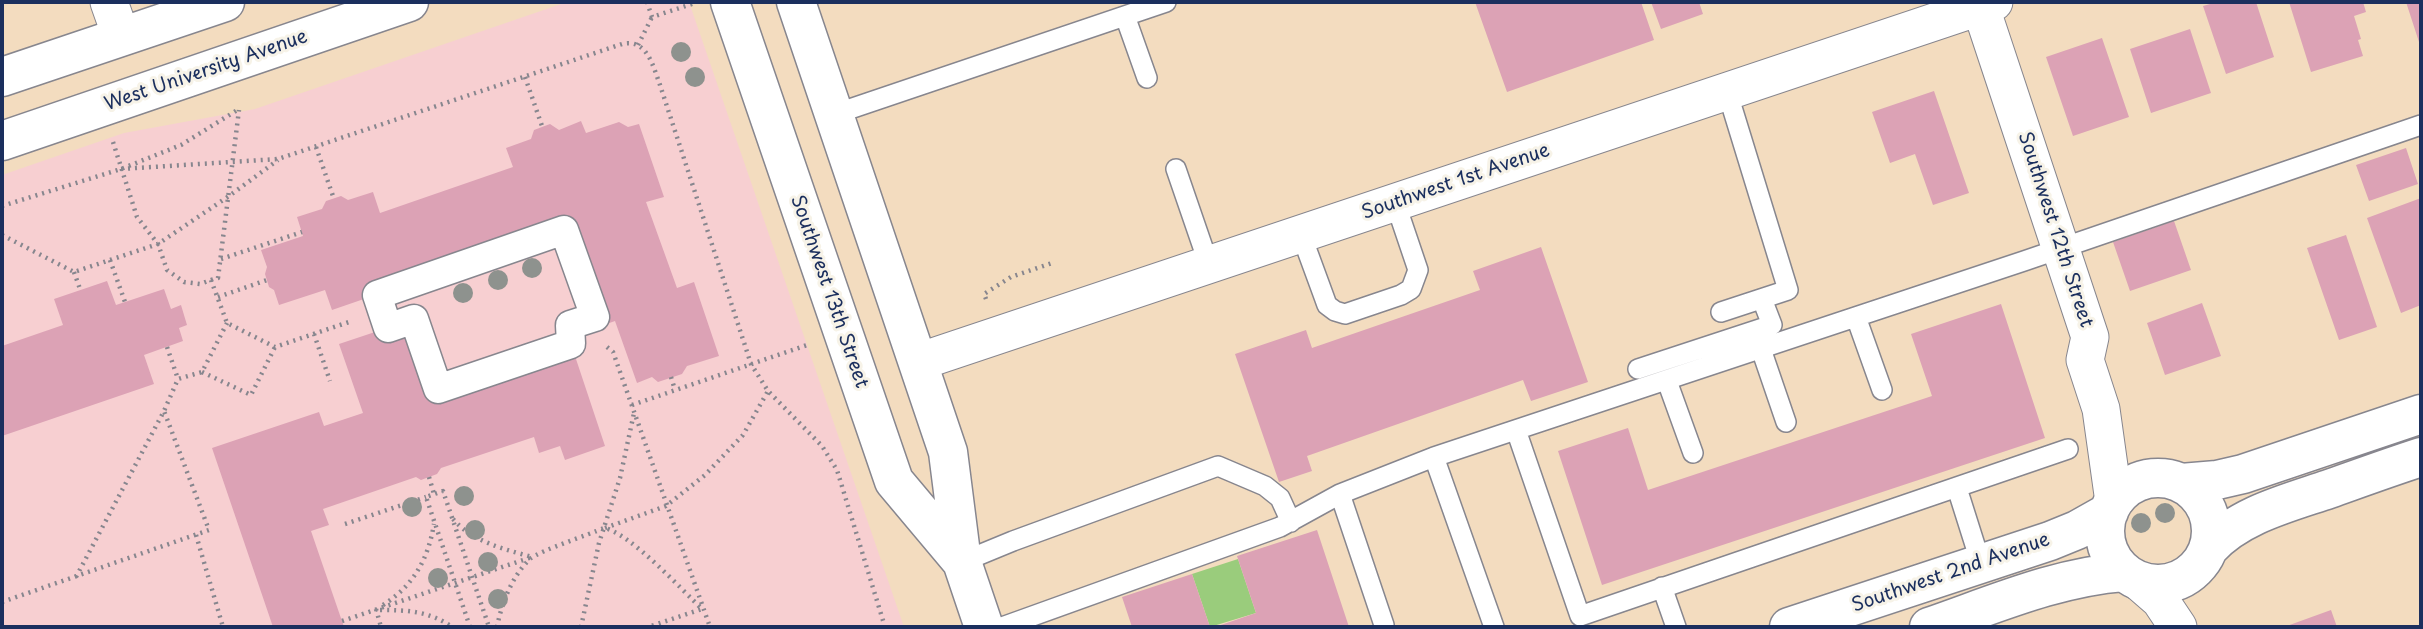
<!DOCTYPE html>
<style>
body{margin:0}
#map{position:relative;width:2423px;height:629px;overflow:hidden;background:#f3dcbf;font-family:"Playpen Sans",sans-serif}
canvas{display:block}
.frame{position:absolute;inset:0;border:4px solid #1b2f5e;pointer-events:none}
</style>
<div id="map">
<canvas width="2423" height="629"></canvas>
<div class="frame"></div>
</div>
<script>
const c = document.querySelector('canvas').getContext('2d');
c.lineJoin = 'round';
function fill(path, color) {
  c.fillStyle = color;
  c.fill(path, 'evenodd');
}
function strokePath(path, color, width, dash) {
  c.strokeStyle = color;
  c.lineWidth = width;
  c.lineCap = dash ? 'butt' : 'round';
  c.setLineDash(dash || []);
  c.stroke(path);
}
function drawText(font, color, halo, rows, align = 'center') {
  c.font = font + ' "Playpen Sans",sans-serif';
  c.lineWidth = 6;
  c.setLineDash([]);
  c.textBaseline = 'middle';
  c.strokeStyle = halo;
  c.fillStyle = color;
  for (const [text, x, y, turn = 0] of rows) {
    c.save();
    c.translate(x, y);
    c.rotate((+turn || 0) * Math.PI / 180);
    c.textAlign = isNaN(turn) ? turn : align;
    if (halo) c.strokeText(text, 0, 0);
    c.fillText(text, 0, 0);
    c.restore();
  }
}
fill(new Path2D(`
 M567 2H689L904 627H2V175L124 133 255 109Z`), '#f7cfd1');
fill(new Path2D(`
 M1238 559 1256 613 1210 627 1192 574Z`), '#9acc7c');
fill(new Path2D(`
 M1475 2H1641L1654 40 1507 92Z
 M1651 2H1699L1703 14 1661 29Z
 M2217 2H2256L2274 57 2226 74 2203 6Z
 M2289 2H2363L2366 12 2354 16 2361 39 2358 40 2363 56 2311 72Z
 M2406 2H2421V41L2419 42Z
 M2190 29 2211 93 2151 113 2130 49Z
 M2102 38 2129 117 2073 136 2046 57Z
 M1934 91 1969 193 1933 205 1915 154 1890 163 1872 112Z
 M581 121 586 133 619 122 628 127 639 124 664 197 646 202 677 288 694 282 719 356 687 366 682 374 658 382 652 377 637 383 615 321 598 327 564 230 332 310 325 290 279 305 274 290 269 287 265 274 267 267 261 250 303 236 297 217 322 209 326 201 341 196 348 200 373 192 380 213 513 167 506 148 531 139 534 130 550 124 559 130Z
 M2406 148 2418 184 2369 201 2356 165Z
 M2421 198V305L2401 313 2367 218Z
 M2174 221 2191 270 2130 291 2113 242Z
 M2346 235 2377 327 2339 340 2307 248Z
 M1541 247 1588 382 1531 401 1523 380 1307 456 1312 471 1279 482 1235 354 1306 330 1312 348 1480 290 1473 271Z
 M107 281 116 305 164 289 171 309 181 305 187 325 179 328 183 341 144 355 154 384 2 436V346L63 325 54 299Z
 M2202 303 2221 356 2165 375 2147 323Z
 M2001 304 2045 438 1602 585 1558 451 1628 428 1648 490 1932 396 1911 334Z
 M414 319 438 389 571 344 605 446 565 460 560 446 539 453 534 437 441 468 437 474 421 480 416 477 323 509 329 525 311 531 344 627H273L212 448 319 412 324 426 363 413 339 344Z
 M1317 530 1349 627H1215L1256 613 1237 556Z
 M1192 574 1210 627H1132L1122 597Z
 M2331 610 2337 627H2284Z`), '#dca2b5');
const service = new Path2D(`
 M1125 16 1147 78
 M835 114 1166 2
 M1176 169 1209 265
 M1301 234 1323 294 1327 305 1335 311 1345 314 1401 295 1411 289 1418 270 1395 202
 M1721 312 1788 290 1727 91
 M1856 317 1882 390
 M1761 349 1786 422
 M1638 369 1772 325 1762 299
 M1667 381 1693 453
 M1516 430 1580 616 2068 449
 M1434 457 1494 627
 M1957 488 1981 564
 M1340 494 1384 625
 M962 562 1013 541 1218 466 1265 486 1280 498 1291 522
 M1662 587 1676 627
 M1002 627 1280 527 1340 494 1434 457 2024 261 2421 125`);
const pedestrian = new Path2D(`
 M564 230 595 317 570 325 571 344 438 389 414 319 388 328 377 295Z`);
const minor = new Path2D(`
 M109 2 121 36
 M1979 2 2090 337 2085 360 2101 409 2114 502
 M918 362 1994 2
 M2137 580 2160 600 2178 627`);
const tertiary = new Path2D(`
 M2105 531a53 53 0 1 1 106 0a53 53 0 1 1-106 0Z
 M2181 483 2217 480 2243 474 2421 414
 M2209 548C2239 515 2288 503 2329 489 2360 478 2390 467 2421 457
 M1789 627 2050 541 2077 530 2109 512
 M1929 627C1993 605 2056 577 2124 572`);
const primary = new Path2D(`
 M730 2 894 481 962 562
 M796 2 948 452 962 562 984 627
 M2 77 225 2
 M2 141 409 2`);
strokePath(service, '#87868e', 22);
strokePath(pedestrian, '#87868e', 31);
strokePath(minor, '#87868e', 39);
strokePath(tertiary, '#87868e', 41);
strokePath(primary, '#87868e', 41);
strokePath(new Path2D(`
 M647 2 652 17 695 3
 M638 45 652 17
 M525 77 542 126
 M113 142 137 217 158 244 167 270 184 282 200 284 211 280 227 323 275 347 352 321
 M316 147 334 199
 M121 169 278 159 622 44C647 38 653 66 660 85L751 364 768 391 822 446 837 470 885 627
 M2 206 121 169 181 145 239 109
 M2 235 74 272 158 244 229 196 278 160
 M221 259 302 232
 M110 260 125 302
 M74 272 80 289
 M211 280 218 278 239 110
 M218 297 267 280
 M986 299 984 294 1011 277 1055 262
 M314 334 330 381
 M167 347 178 379
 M607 347 613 352 710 627
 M202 372 251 395 275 347
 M671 377 675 390
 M632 405 810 344
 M429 477 434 494
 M453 519C473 542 504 549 532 557
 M345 524 426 497
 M605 528 666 506 705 475 743 435 768 391
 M196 535 223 627
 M76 577 164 411 178 379 202 372 227 323
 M2 602 209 530 164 411
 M383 605C413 586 428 560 434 524
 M376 609 381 627
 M380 610C407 610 429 611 452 627
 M342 621 532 557
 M470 627 426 497 443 491 489 627
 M497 627C502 602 512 576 531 558 542 550 588 535 604 528 630 533 681 589 702 609L648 627
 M581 627 599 543 620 478 634 413`), '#87868e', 4.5, [2, 5]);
strokePath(service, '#fff', 19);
strokePath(pedestrian, '#fff', 28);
strokePath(minor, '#fff', 37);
strokePath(tertiary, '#fff', 38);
strokePath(primary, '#fff', 38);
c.fillStyle = '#8e928e';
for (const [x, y] of [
 [681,52],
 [695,77],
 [532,268],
 [498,280],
 [463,293],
 [464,496],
 [412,507],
 [2165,513],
 [2141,523],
 [475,530],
 [488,562],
 [438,578],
 [498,599]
]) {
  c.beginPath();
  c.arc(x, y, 10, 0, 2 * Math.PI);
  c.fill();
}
drawText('19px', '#1b2f5e', '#f7f3e8', [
 ["West University Avenue",206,71,-19],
 ["Southwest 1st Avenue",1456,182,-19],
 ["Southwest 12th Street",2055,230,72],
 ["Southwest 13th Street",829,292,71],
 ["Southwest 2nd Avenue",1951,573,-19]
]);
</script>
